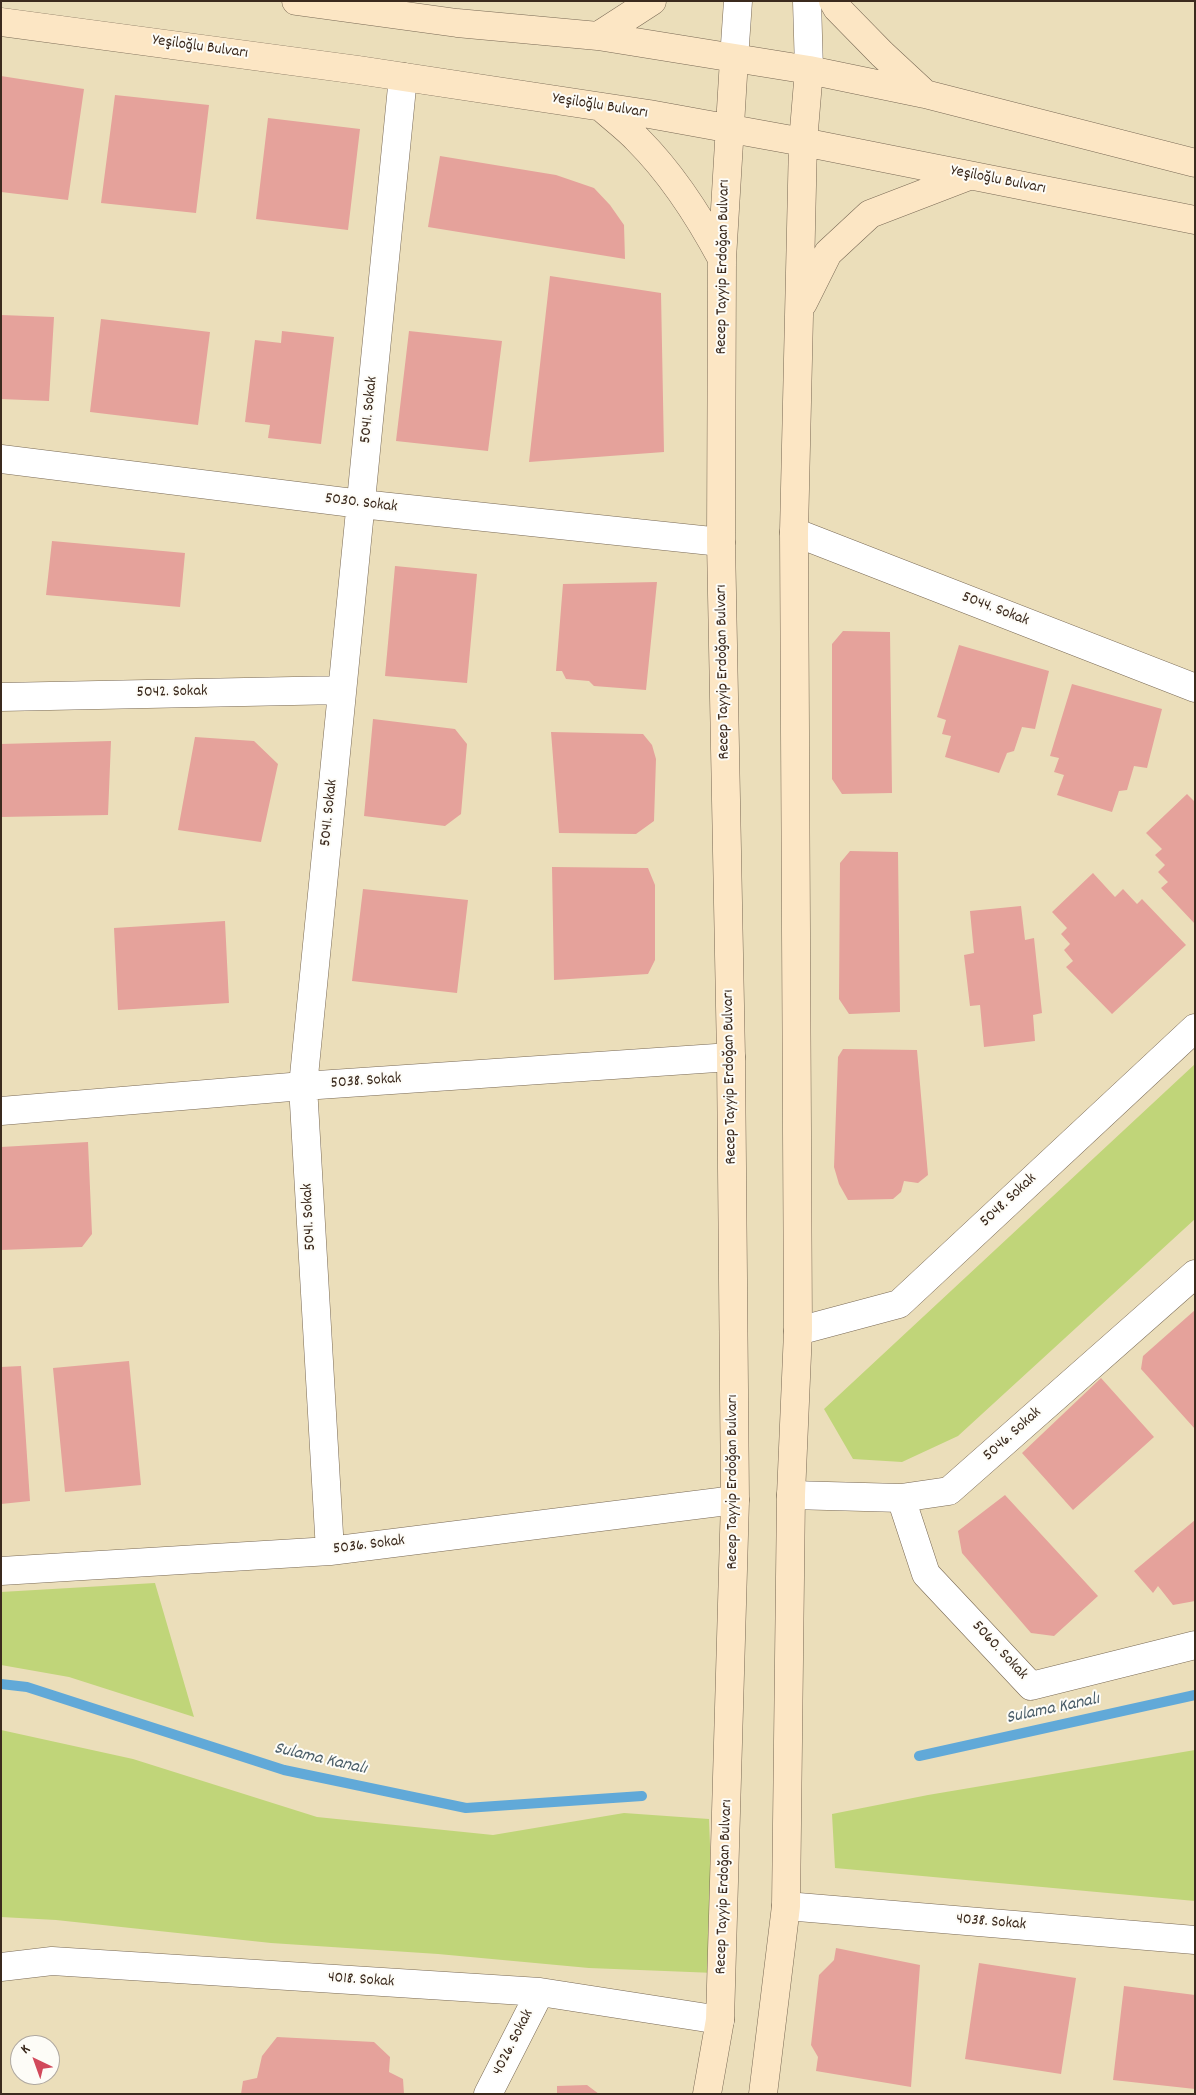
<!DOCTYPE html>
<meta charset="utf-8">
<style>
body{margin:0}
#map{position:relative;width:1196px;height:2095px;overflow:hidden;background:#ebdeba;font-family:Dekko,sans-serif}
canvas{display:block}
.frame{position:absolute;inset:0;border:2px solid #3b2a1e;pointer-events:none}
.north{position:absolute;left:10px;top:2035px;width:50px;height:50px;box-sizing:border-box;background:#fdfcf7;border:1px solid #afa8a0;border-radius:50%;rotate:318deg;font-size:14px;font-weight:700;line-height:20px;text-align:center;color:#3b2a1e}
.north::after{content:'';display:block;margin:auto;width:18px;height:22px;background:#d1495b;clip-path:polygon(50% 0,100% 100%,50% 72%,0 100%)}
</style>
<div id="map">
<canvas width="1196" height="2095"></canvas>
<div class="frame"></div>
<div class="north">K</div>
</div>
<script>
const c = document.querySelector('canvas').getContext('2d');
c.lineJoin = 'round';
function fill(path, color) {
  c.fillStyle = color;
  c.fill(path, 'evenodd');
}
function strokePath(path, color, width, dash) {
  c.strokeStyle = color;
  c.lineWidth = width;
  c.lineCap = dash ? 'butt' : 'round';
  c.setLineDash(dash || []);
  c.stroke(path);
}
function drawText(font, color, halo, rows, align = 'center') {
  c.font = font + ' Dekko,sans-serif';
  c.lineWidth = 4;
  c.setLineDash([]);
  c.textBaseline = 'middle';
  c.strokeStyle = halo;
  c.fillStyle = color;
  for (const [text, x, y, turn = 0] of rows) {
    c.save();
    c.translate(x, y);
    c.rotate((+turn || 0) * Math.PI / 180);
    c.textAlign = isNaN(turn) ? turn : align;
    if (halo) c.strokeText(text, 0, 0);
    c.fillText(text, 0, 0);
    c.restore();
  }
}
fill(new Path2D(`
 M1195 1064V1219L958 1436 902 1462 853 1459 824 1409Z
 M155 1583 194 1717 69 1677 1 1665V1592Z
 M1 1730 133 1759 317 1817 493 1835 624 1813 709 1819 715 1973 589 1968 438 1954 271 1943 56 1920 1 1917Z
 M1195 1750V1901L835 1868 832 1814 928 1795Z`), '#c0d579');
strokePath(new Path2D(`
 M1 1684 27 1687 284 1770 466 1808 642 1796
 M919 1756 1195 1695`), '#61a9d8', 10);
fill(new Path2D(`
 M1 76 84 89 68 200 1 192Z
 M115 95 209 105 196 213 101 203Z
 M268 118 360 129 348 230 256 219Z
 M440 156 556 175 594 188 610 205 624 225 625 259 428 227Z
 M550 276 661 293 664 452 529 462Z
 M1 315 54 317 49 401 1 399Z
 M101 319 210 332 198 425 90 412Z
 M282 331 334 337 321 444 268 438 270 425 245 422 255 340 281 343Z
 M409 331 502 341 488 451 396 441Z
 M52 541 185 553 180 607 46 595Z
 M395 566 477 574 467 683 385 676Z
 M657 582 646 690 594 686 589 681 566 679 562 671H556L563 584Z
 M843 631 890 632 892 793 842 794 832 779V644Z
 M959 645 1049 671 1035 729 1022 727 1014 751 1007 753 999 773 945 757 951 736 942 734 946 720 937 717Z
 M1072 684 1162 709 1147 768 1134 766 1127 790 1119 791 1112 812 1057 795 1064 775 1054 772 1059 758 1050 756Z
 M373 719 455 729 467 744 461 814 445 826 364 816Z
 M551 732 643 734 652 745 656 759 654 821 636 834 559 833Z
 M195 737 254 741 278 764 261 842 178 830Z
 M111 741 108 815 1 817V744Z
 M1187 794 1195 802V924L1161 888 1168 882 1158 872 1165 865 1155 855 1162 849 1146 833Z
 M850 851 898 852 900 1012 849 1014 839 999 840 863Z
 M552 867 648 868 655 885V960L648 974 554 980Z
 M1093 873 1115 897 1123 889 1137 904 1142 899 1186 945 1112 1014 1066 967 1073 961 1064 950 1070 944 1061 934 1067 928 1052 912Z
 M363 889 468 900 457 993 352 981Z
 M1021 906 1025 940 1034 938 1042 1013 1033 1015 1035 1041 984 1047 980 1005 970 1006 964 955 974 953 970 911Z
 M225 921 229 1003 118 1010 114 928Z
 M843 1049 917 1050 928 1175 918 1183 904 1181 901 1192 893 1199 848 1200 839 1184 834 1167 838 1057Z
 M88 1142 92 1234 82 1247 1 1250V1147Z
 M1195 1310V1429L1141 1369 1143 1356Z
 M129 1361 141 1485 65 1492 53 1368Z
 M21 1366 30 1501 1 1504V1367Z
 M1101 1378 1154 1437 1073 1510 1022 1453Z
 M1005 1495 1098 1596 1054 1636 1031 1633 962 1553 958 1531Z
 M1195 1520V1601L1173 1605 1158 1586 1153 1593 1134 1571Z
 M836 1948 920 1965 911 2087 816 2071 818 2057 811 2045 819 1975 834 1960Z
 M979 1963 1076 1978 1061 2074 965 2059Z
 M1124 1986 1195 1995V2089L1113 2080Z
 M277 2037 374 2042 390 2057 389 2072 403 2079 404 2094H241L243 2081 257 2078 262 2056Z
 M587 2085 599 2094H557V2086Z`), '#e5a29b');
const minor = new Path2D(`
 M807 1 809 70
 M734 59 738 1
 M1 459 361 504 721 542
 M794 532 1195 688
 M1 697 342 690
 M1 1111 303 1086 731 1057
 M798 1331 899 1304 1195 1028
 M791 1495 901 1498 949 1491 1195 1274
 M901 1498 926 1574 1031 1686 1195 1645
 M330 1551 303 1086 403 77
 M1 1571 330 1551 735 1500
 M786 1906 1195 1940
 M1 1967 52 1961 540 1992 720 2020
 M488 2094 540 1992`);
const secondary = new Path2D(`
 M296 1 457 23 598 36 809 70 925 94 1195 163
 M833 1 837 8 882 54 924 93
 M1 22 358 70 649 114 803 142 1195 220
 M598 36 652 1
 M601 107C613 118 627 128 638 140 673 175 699 216 722 259
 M803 303 828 253 870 214 969 176
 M707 2094 720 2020 735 1500 731 1057 721 542 722 259 734 59
 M763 2094 786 1906 791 1495 798 1331 794 532 803 142 809 70`);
strokePath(minor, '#796955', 29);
strokePath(secondary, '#796955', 29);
strokePath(minor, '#fff', 28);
strokePath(secondary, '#fce6c4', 28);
drawText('16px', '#3b2a1e', '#fdfcf7', [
 ["Yeşiloğlu Bulvarı",200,48,8],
 ["Yeşiloğlu Bulvarı",600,107,9],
 ["Yeşiloğlu Bulvarı",998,181,11],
 ["Recep Tayyip Erdoğan Bulvarı",724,267,-89],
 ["5041. Sokak",370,410,-84],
 ["5030. Sokak",361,504,7],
 ["5044. Sokak",995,610,21],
 ["Recep Tayyip Erdoğan Bulvarı",724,672,-91],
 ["5042. Sokak",172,693,-1],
 ["5041. Sokak",330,813,-84],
 ["Recep Tayyip Erdoğan Bulvarı",731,1077,-91],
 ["5038. Sokak",366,1082,-4],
 ["5048. Sokak",1009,1201,-43],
 ["5041. Sokak",310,1217,-93],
 ["5046. Sokak",1013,1435,-42],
 ["Recep Tayyip Erdoğan Bulvarı",734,1482,-90],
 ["5036. Sokak",369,1546,-7],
 ["5060. Sokak",999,1651,47],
 ["Recep Tayyip Erdoğan Bulvarı",725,1887,-88],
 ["4038. Sokak",991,1923,5],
 ["4018. Sokak",361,1981,4],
 ["4026. Sokak",514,2043,-63]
]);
drawText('italic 18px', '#4a5d68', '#fdfcf7', [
 ["Sulama Kanalı",1053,1710,-12],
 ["Sulama Kanalı",320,1760,13]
]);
</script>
